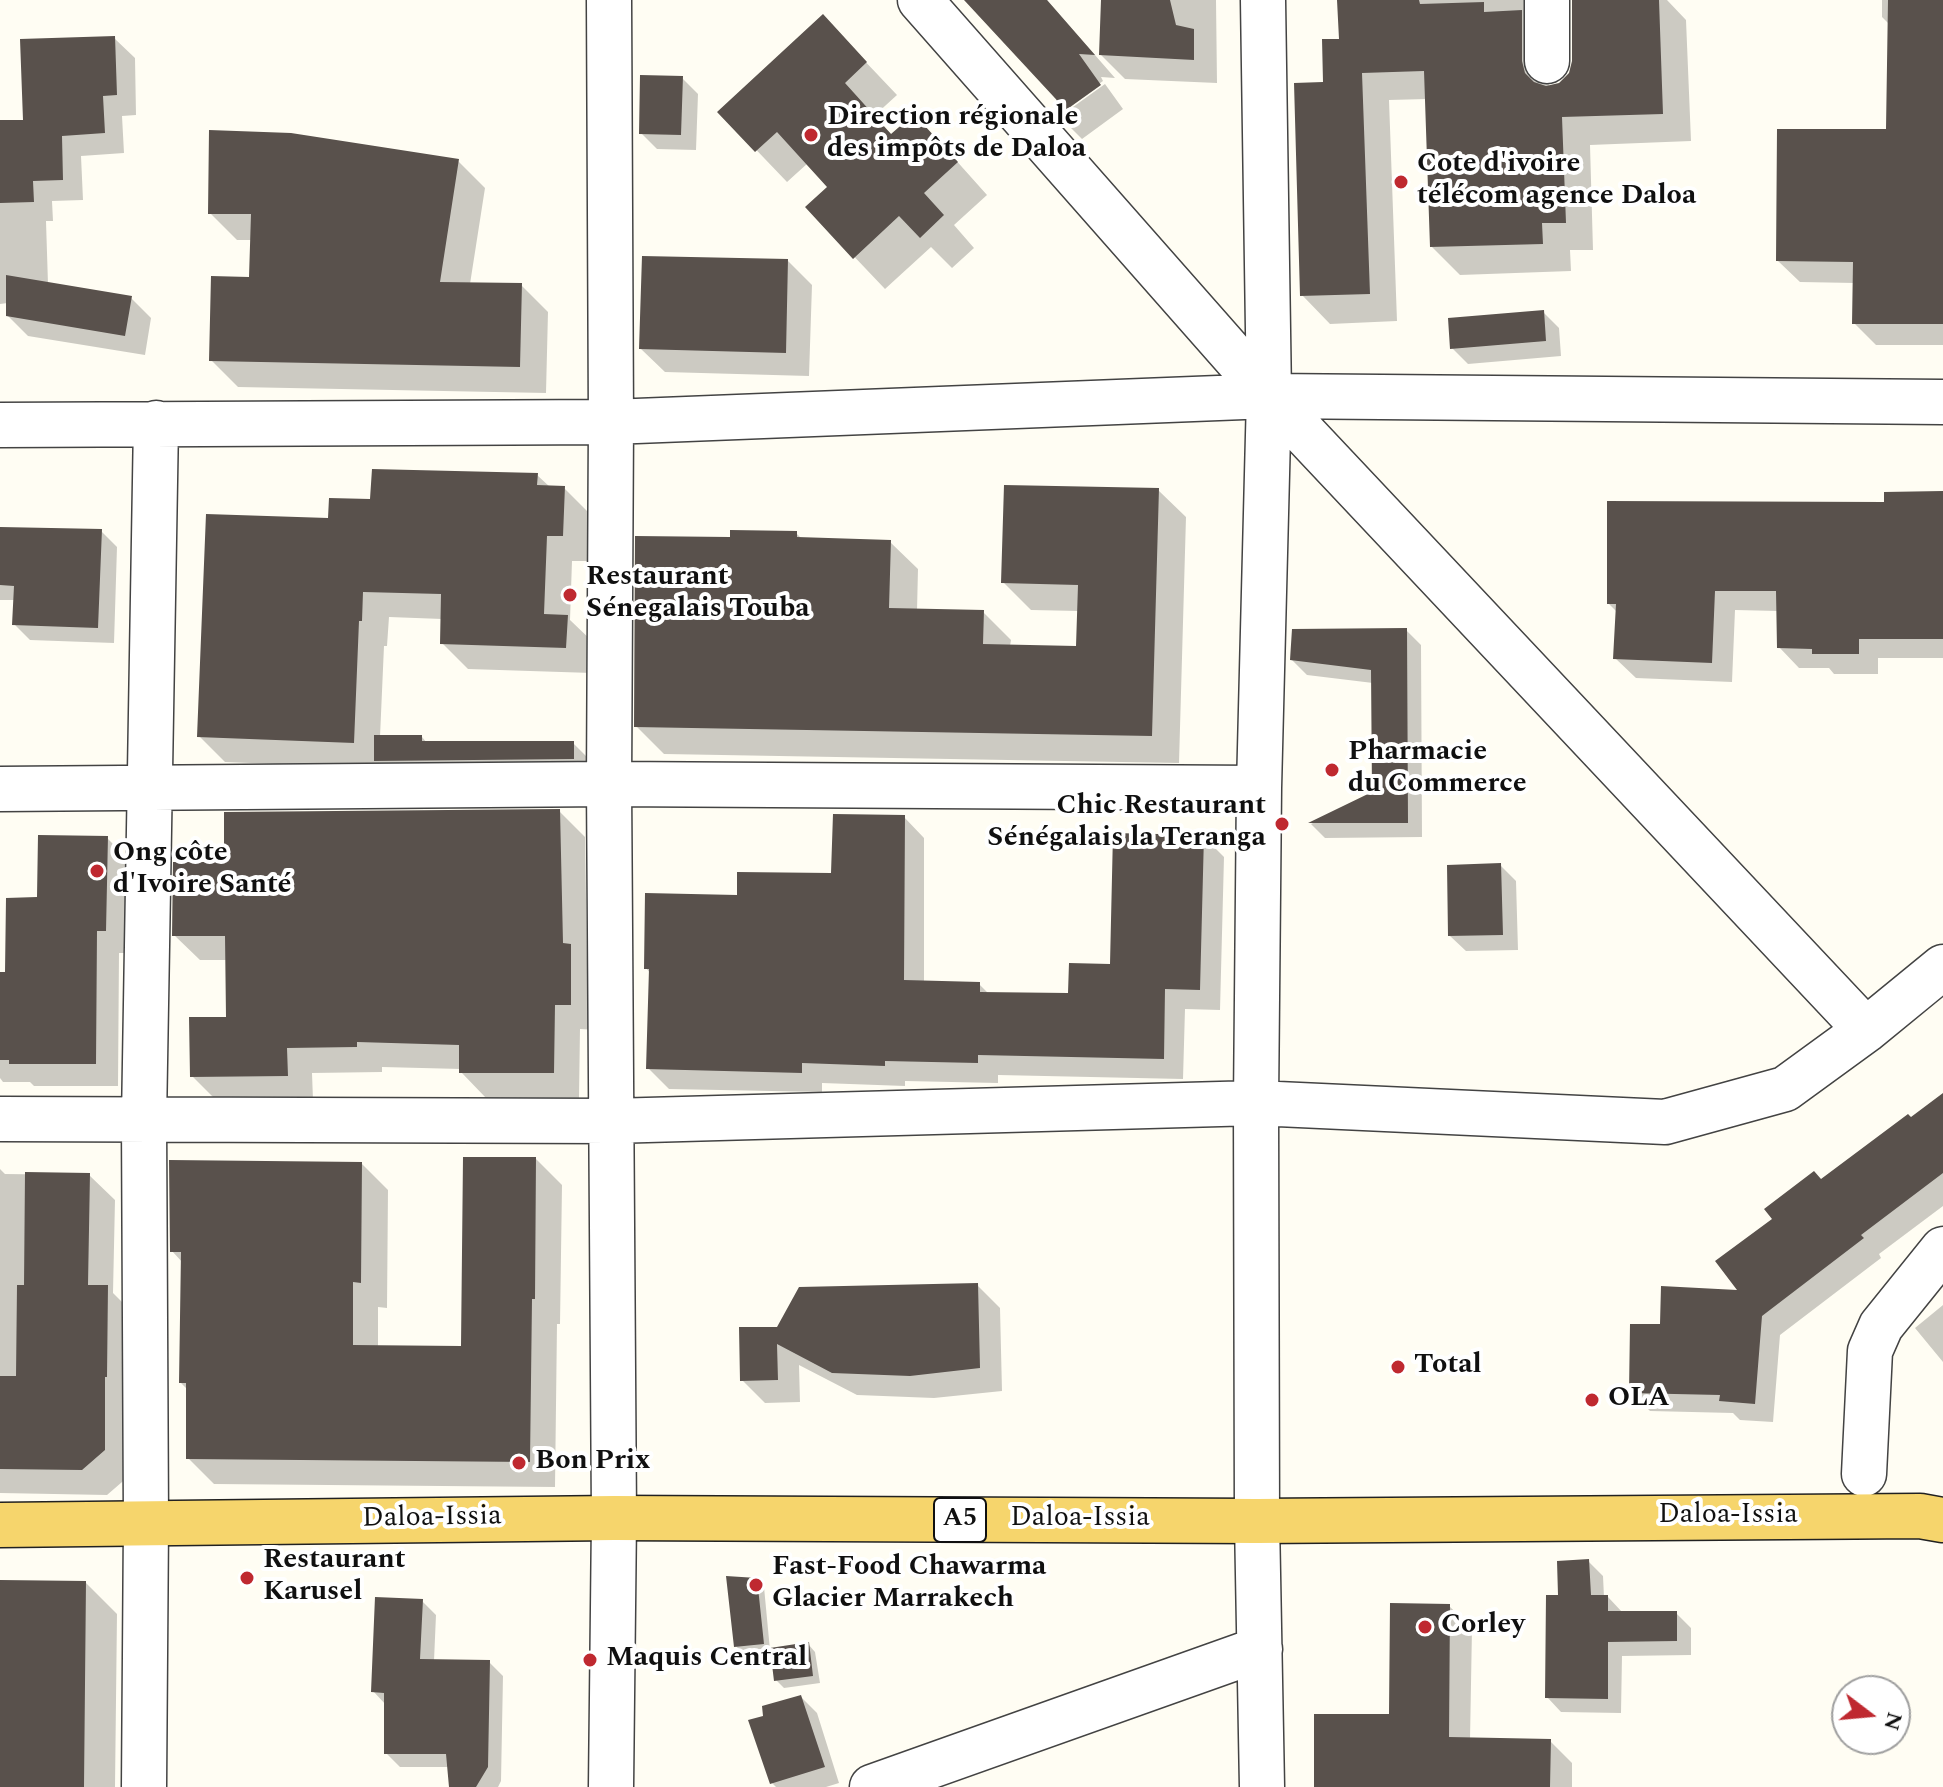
<!DOCTYPE html>
<meta charset="utf-8">
<style>
body{margin:0}
#map{position:relative;width:1943px;height:1787px;overflow:hidden;background:#fffdf3;font-family:Spectral,serif}
canvas{display:block}
.north{position:absolute;left:1831px;top:1675px;width:80px;height:80px;box-sizing:border-box;background:#fff;border:2px solid #9f9f9f;border-radius:50%;rotate:106deg;font-size:22px;font-weight:700;line-height:32px;text-align:center;color:#101010}
.north::after{content:'';display:block;margin:auto;width:28px;height:36px;background:#bf2930;clip-path:polygon(50% 0,100% 100%,50% 72%,0 100%)}
</style>
<div id="map">
<canvas width="1943" height="1787"></canvas>
<div class="north">N</div>
</div>
<script>
const c = document.querySelector('canvas').getContext('2d');
c.lineJoin = 'round';
function fill(path, color) {
  c.fillStyle = color;
  c.fill(path, 'evenodd');
}
function strokePath(path, color, width, dash) {
  c.strokeStyle = color;
  c.lineWidth = width;
  c.lineCap = dash ? 'butt' : 'round';
  c.setLineDash(dash || []);
  c.stroke(path);
}
function drawText(font, color, halo, rows, align = 'center') {
  c.font = font + ' Spectral,serif';
  c.lineWidth = 8;
  c.setLineDash([]);
  c.textBaseline = 'middle';
  c.strokeStyle = halo;
  c.fillStyle = color;
  for (const [text, x, y, turn = 0] of rows) {
    c.save();
    c.translate(x, y);
    c.rotate((+turn || 0) * Math.PI / 180);
    c.textAlign = isNaN(turn) ? turn : align;
    if (halo) c.strokeText(text, 0, 0);
    c.fillText(text, 0, 0);
    c.restore();
  }
}
fill(new Path2D(`
 M966 0H1047L1115 78 1101 77 1103 81 1064 109 1066 112 1105 84 1123 109 1082 139 1056 113V97Z
 M1103 0H1216L1217 83 1125 79 1101 55Z
 M1339 0H1544L1551 24 1549 88 1561 84 1571 74 1574 61V0H1667L1686 20 1691 141 1590 145 1593 250H1570L1571 271 1460 275 1432 247 1427 99 1389 100 1397 321 1330 324 1302 295 1325 84 1341 41Z
 M1882 0H1943V345H1876L1854 323 1855 283 1800 282 1778 261 1888 131 1890 25 1882 17Z
 M823 17 897 95 874 116 893 136 914 116 945 148 987 195 954 225 974 248 952 268 931 247 885 289 808 208 829 187 808 163 787 182 720 112Z
 M114 38 135 58 136 115 122 116 124 153 81 156 83 200 52 201 53 221H46L48 284 131 298 151 318 145 355 28 336 8 316V303L0 304V122L25 121Z
 M682 78 698 94 696 150 657 149 641 133Z
 M458 161 485 188 470 284 521 285 548 312 546 393 238 387 211 360 251 279 252 240H237L210 213Z
 M788 261 812 285 809 376 665 372 641 349Z
 M1543 312 1559 328 1561 356 1468 364 1452 348Z
 M537 475 550 487 564 488 590 514 588 561H572L570 620 593 642 592 673 468 669 442 643V619L389 617 387 646H384L380 737H422L427 743H573L587 757V772L389 774 379 764V768L225 762 199 736 330 520 372 501Z
 M1158 490 1186 517 1179 763 664 754 636 726 731 539 796 533 803 540 890 542 918 569 917 611 983 612 1011 640 1010 646 1078 648 1079 611 1031 610 1003 582Z
 M1943 493V658H1878V674H1834L1829 668H1799L1779 647 1778 611 1735 610 1732 682 1636 678 1615 658 1617 612 1609 604 1886 504Z
 M0 529 101 531 117 547 114 643 30 640 14 624 15 600H0Z
 M1406 630 1421 645 1422 837 1325 838 1311 824 1374 793 1373 683 1307 675 1292 660Z
 M559 811 585 837 587 962 596 971V1030L580 1029 579 1098H486L461 1072V1069L382 1067V1072L312 1073 313 1100 217 1101 192 1076 228 1019V960H200L174 935 226 864Z
 M904 817 924 838V983L979 984 989 994 1070 995 1112 966 1203 836 1224 857 1220 1010 1185 1009 1183 1079 998 1075V1083L905 1081V1086L822 1083V1092L669 1089 648 1068 651 974 646 968 739 897 833 875Z
 M107 838 130 861 128 953H119L118 1086H34L30 1082H3L0 1078V974H7L39 899Z
 M1500 865 1516 881 1518 950 1466 951 1450 936Z
 M1943 1095V1206L1879 1254 1881 1258 1780 1335 1773 1422 1740 1420 1733 1413 1650 1411 1631 1392 1741 1292 1822 1181Z
 M536 1159 562 1185 560 1324H557L555 1487 214 1484 188 1458V1390L181 1383 183 1263 172 1251 362 1164 388 1190 387 1308 378 1307V1347L463 1348Z
 M0 1169 5 1174 89 1175 115 1200 113 1293 133 1313 129 1476 107 1495 0 1493Z
 M977 1285 1000 1308 1002 1391 934 1398 857 1395 799 1365 800 1402 765 1403 742 1380 778 1329Z
 M1943 1305V1362L1915 1328Z
 M1588 1561 1603 1576 1604 1597H1608L1623 1613H1676L1691 1628V1655L1622 1656 1621 1713 1561 1712 1547 1697 1560 1597Z
 M756 1580 764 1587 770 1650 808 1644 815 1652 820 1683 784 1688 776 1680 772 1651 743 1654 736 1646Z
 M0 1582 86 1583 117 1614 115 1787H0Z
 M422 1601 436 1615 434 1661 489 1662 503 1676 501 1781 498 1787H451L449 1767H400L386 1753V1705L373 1691Z
 M1449 1606 1472 1628 1470 1740 1550 1741 1572 1763V1787H1315L1391 1716Z
 M801 1697 817 1713 839 1783 826 1787H776L772 1783 765 1717Z`), '#0003');
fill(new Path2D(`
 M964 0H1047L1095 55 1079 54 1101 85 1066 110Z
 M1101 0H1170L1176 25 1194 29V60L1099 55Z
 M1337 0H1419L1420 4 1484 2V12L1522 10V61L1525 73 1534 82 1546 86 1559 83 1569 73 1572 61V0H1659L1663 114 1562 117 1566 223H1542L1543 244 1430 247 1424 71 1362 73 1370 294 1300 296 1294 83 1323 82 1322 39H1339Z
 M1888 0H1943V324H1852L1853 262 1776 261 1777 129H1886Z
 M823 14 867 62 845 83 891 134 914 114 958 162 924 193 944 215 920 238 899 216 853 259 805 207 827 187 777 132 755 152 717 112Z
 M115 36 117 95 103 96 105 133 62 136 63 180 33 181 34 202 0 203V120H23L20 39Z
 M640 75 683 76 681 135 639 134Z
 M209 130 291 133 459 159 440 282 522 283 520 367 209 361 211 276 249 277 251 214H208Z
 M642 256 788 259 786 353 639 349Z
 M6 275 132 296 125 336 6 316Z
 M1544 310 1546 341 1450 349 1448 318Z
 M372 469 538 473 537 485 565 486 563 536H547L544 614 568 615 566 648 440 644 441 594 363 592 362 621H359L354 743 197 737 206 514 328 518 329 498 370 499Z
 M1004 485 1159 488 1152 736 634 727 635 536 730 537V530L797 531V537L891 540 889 608 984 610 983 644 1076 646 1078 585 1001 583Z
 M1943 491V639H1859V654H1812V649L1777 648 1776 591H1715L1712 663 1613 659 1616 604H1607V501L1884 502V492Z
 M0 527 102 529 98 628 12 625 14 586 0 585Z
 M1407 628 1408 823H1308L1372 792 1371 670 1290 660 1292 629Z
 M374 735H422V741H574V759L374 761Z
 M560 809 563 943 571 944V1005H555L554 1073H459V1045L357 1042V1047L287 1048 288 1076 190 1077 189 1017H226L225 936H172L173 862H224V812Z
 M833 814 905 815 904 980 980 982V992L1068 993 1069 963 1110 964 1113 833 1204 835 1200 990 1165 989 1164 1059 978 1055V1063L885 1061V1066L802 1063V1073L646 1069 649 969H644L645 893 737 895V872L831 873Z
 M38 835 108 836 106 931H97L96 1064H9V1060H0V972H5L6 898 37 897Z
 M1501 863 1503 935 1448 936 1447 865Z
 M1943 1093V1173L1861 1235 1864 1238 1762 1316 1755 1404 1719 1401 1720 1395 1629 1393 1630 1324H1660L1661 1286 1737 1290 1715 1261 1772 1219 1764 1209 1814 1171 1821 1179 1908 1114 1911 1117Z
 M463 1157H536L535 1299H532L530 1462 186 1459V1383H179L181 1252H170L169 1160 362 1162 361 1283 353 1282V1345L461 1346Z
 M25 1172 90 1173 88 1285H108L107 1377H105V1450L82 1470 0 1469V1376H16L17 1285H24Z
 M978 1283 980 1368 910 1376 832 1373 777 1344 778 1380 740 1381 739 1327H777L799 1287Z
 M1589 1559 1591 1595H1608V1611H1677V1641L1608 1642V1699L1545 1698 1546 1595H1558L1557 1561Z
 M726 1576 757 1578 764 1644 734 1647Z
 M0 1580 86 1581 84 1787H0Z
 M375 1597 423 1599 420 1659 490 1660 488 1767 476 1787H449L446 1754H384V1693L371 1692Z
 M1390 1603 1450 1604 1449 1737 1551 1739 1550 1787H1314V1714H1389Z
 M809 1642 813 1676 774 1681 770 1648Z
 M801 1695 825 1767 770 1784 748 1720 763 1716 762 1706Z`), '#59514c');
const minor = new Path2D(`
 M609 0 611 422 609 784 614 1518 611 1787
 M920 0 1269 396 1866 1030
 M1547 0V61
 M0 425 611 422 1269 396 1943 402
 M0 789 609 784 1259 788
 M0 1119 611 1121 1256 1103 1665 1122 1785 1089 1866 1030 1943 967
 M1864 1474 1870 1351 1881 1326 1943 1249
 M144 1787 146 1522 144 1120 156 423
 M872 1787 1260 1649
 M1262 1787 1257 1521 1256 1103 1259 788 1269 396 1263 0`);
const major = new Path2D(`
 M0 1525 614 1518 1257 1521 1920 1516 1943 1520`);
strokePath(minor, '#434343', 47);
strokePath(major, '#212121', 47);
strokePath(minor, '#fff', 44);
strokePath(major, '#f6d56c', 44);
for (const [x, y, r, color] of [
 [811,135,8,"#bf2930"],
 [1401,182,8,"#bf2930"],
 [570,595,8,"#bf2930"],
 [1332,770,8,"#bf2930"],
 [1282,824,8,"#bf2930"],
 [97,871,8,"#bf2930"],
 [1398,1367,8,"#bf2930"],
 [1592,1400,8,"#bf2930"],
 [519,1463,8,"#bf2930"],
 [247,1578,8,"#bf2930"],
 [756,1585,8,"#bf2930"],
 [1425,1627,8,"#bf2930"],
 [590,1660,8,"#bf2930"]
]) {
  const dot = new Path2D();
  dot.arc(x, y, r, 0, 2 * Math.PI);
  c.fillStyle = color;
  c.fill(dot);
  strokePath(dot, '#fff', 3);
}
for (const [x, y, w] of [
 [960,1520,52]
]) {
  const box = new Path2D();
  box.roundRect(x - w / 2, y - 22, w, 44, 6);
  c.fillStyle = '#fff';
  c.fill(box);
  strokePath(box, '#101010', 2);
}
drawText('bold 26px', '#101010', null, [
 ["A5",960,1520]
]);
drawText('bold 28px', '#101010', '#fff', [
 ["Direction régionale",827,119],
 ["des impôts de Daloa",827,151],
 ["Cote d'ivoire",1417,166],
 ["télécom agence Daloa",1417,198],
 ["Restaurant",586,579],
 ["Sénegalais Touba",586,611],
 ["Pharmacie",1348,754],
 ["du Commerce",1348,786],
 ["Chic Restaurant",1266,808,"right"],
 ["Sénégalais la Teranga",1266,840,"right"],
 ["Ong côte",113,855],
 ["d'Ivoire Santé",113,887],
 ["Total",1414,1367],
 ["OLA",1608,1400],
 ["Bon Prix",535,1463],
 ["Restaurant",263,1562],
 ["Karusel",263,1594],
 ["Fast-Food Chawarma",772,1569],
 ["Glacier Marrakech",772,1601],
 ["Corley",1441,1627],
 ["Maquis Central",606,1660]
], 'left');
drawText('28px', '#101010', '#fff', [
 ["Daloa-Issia",1728,1517],
 ["Daloa-Issia",432,1519,-1],
 ["Daloa-Issia",1080,1520]
]);
</script>
